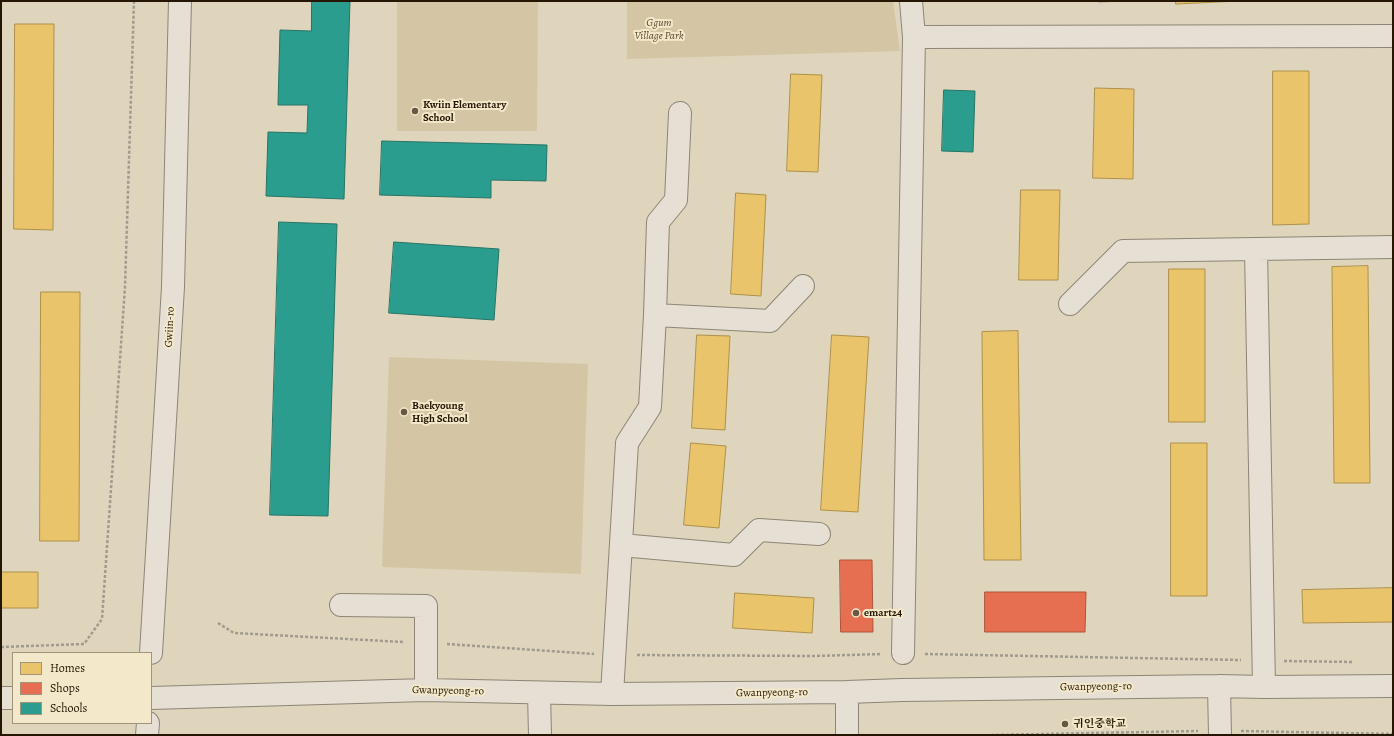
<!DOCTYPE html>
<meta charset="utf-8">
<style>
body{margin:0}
#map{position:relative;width:1394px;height:736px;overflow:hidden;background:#dfd5bc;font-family:Alegreya,serif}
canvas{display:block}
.frame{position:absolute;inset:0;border:2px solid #251604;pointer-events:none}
.legend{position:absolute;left:12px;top:652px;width:140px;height:72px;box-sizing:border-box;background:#f3e8ca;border:1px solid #a1947b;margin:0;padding:5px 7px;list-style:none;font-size:12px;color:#251604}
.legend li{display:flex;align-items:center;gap:8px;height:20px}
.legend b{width:20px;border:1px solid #a1947b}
</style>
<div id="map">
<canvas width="1394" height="736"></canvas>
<div class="frame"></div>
<ul class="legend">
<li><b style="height:11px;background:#e9c46a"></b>Homes</li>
<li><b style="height:11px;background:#e76f51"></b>Shops</li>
<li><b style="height:11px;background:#2a9d8f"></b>Schools</li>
</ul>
</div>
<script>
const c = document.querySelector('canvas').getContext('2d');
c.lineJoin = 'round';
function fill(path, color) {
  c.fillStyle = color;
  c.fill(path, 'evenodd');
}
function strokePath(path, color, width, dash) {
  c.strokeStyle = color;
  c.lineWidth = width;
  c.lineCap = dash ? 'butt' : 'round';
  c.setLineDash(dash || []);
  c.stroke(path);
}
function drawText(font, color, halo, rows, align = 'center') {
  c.font = font + ' Alegreya,"Noto Serif KR",serif';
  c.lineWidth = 4;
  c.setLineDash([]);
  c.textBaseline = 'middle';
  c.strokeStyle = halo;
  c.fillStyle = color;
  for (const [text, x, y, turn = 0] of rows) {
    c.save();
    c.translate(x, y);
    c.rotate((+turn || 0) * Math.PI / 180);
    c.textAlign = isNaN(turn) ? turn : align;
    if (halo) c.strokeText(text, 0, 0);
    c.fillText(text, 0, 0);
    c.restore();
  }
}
fill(new Path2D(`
 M397 1H538L537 131H397Z
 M627 1H893L900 51 627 59Z
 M389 357 588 364 581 574 382 567Z`), '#d4c6a4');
const homes = new Path2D(`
 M1099 1H1124L1099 2Z
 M1176 1H1239L1176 4Z
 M15 24H54L53 230 14 229Z
 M1273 71H1309V224L1273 225Z
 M791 74 822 75 818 172 787 171Z
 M1095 88 1134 89 1133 179 1093 178Z
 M1021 190H1060L1058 280H1019Z
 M736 193 766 195 761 296 731 294Z
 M1368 266 1370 483H1334L1332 267Z
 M1169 269H1205V422H1169Z
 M41 292H80L79 541H40Z
 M1018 331 1021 560H984L982 332Z
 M697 335 730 336 725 430 692 428Z
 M832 335 869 337 858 512 821 510Z
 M691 443 726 446 719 528 684 525Z
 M1171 443H1207V596H1171Z
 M1 572H38V608H1Z
 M1393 588V622L1303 623 1302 590Z
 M735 593 814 598 812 633 733 628Z`);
fill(homes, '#e9c46a');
strokePath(homes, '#ae904b', 1);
const shops = new Path2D(`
 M840 560H872L873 632H841Z
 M985 592H1086L1085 632H985Z`);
fill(shops, '#e76f51');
strokePath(shops, '#ad543a', 1);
const schools = new Path2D(`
 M312 1H350L344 199 266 196 268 132 307 133 308 105H278L280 30 311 31Z
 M944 90 975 91 973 152 942 151Z
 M382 141 547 145 546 181 491 180V198L380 195Z
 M279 222 337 224 328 516 270 515Z
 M394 242 499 249 494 320 389 313Z`);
fill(schools, '#2a9d8f');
strokePath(schools, '#287465', 1);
const minor = new Path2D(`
 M914 37 1393 36
 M1256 249 1393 247
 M1070 304 1123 251 1256 249 1264 687
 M655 315 770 321 803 286
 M621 545 734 555 759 530 819 534
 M341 605 426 606V690
 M151 653 173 287 180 1
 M903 653 914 37 911 1
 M1219 686 1220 735
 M539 693 540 735
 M612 694 627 443 650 407 655 315 658 222 676 200 680 113
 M1 698H13
 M151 698 426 690 612 694 847 692 902 690 1219 686 1264 687 1393 686
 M147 735 148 723
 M847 735V692`);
strokePath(minor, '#8d8575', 24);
strokePath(new Path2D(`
 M218 623 234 633 404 642
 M447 644 594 654
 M1 647 84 644 102 619 125 287 134 1
 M925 654 1241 660
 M637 655 815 656 882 654
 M1284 661 1353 662
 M1241 731 1393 734
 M991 735 1198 731`), '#a09a8f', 2.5, [3, 2]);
strokePath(minor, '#e5e0d3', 22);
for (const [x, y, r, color] of [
 [415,111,4,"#665944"],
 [404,412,4,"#665944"],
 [856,613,4,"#665944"],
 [1065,724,4,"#665944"]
]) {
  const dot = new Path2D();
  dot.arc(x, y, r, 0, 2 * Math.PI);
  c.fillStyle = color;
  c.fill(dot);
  strokePath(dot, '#f3e8ca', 1.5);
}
drawText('italic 11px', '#57472e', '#f3e8ca', [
 ["Ggum",659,23],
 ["Village Park",659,36]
]);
drawText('bold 11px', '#251604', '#f3e8ca', [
 ["Kwiin Elementary",423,105],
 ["School",423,118],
 ["Baekyoung",412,406],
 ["High School",412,419],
 ["emart24",864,613],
 ["귀인중학교",1073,724]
], 'left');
drawText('11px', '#251604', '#f3e8ca', [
 ["Gwiin-ro",170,327,-87],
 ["Gwanpyeong-ro",1096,687,-1],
 ["Gwanpyeong-ro",448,691,1],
 ["Gwanpyeong-ro",772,693,-1]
]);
</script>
